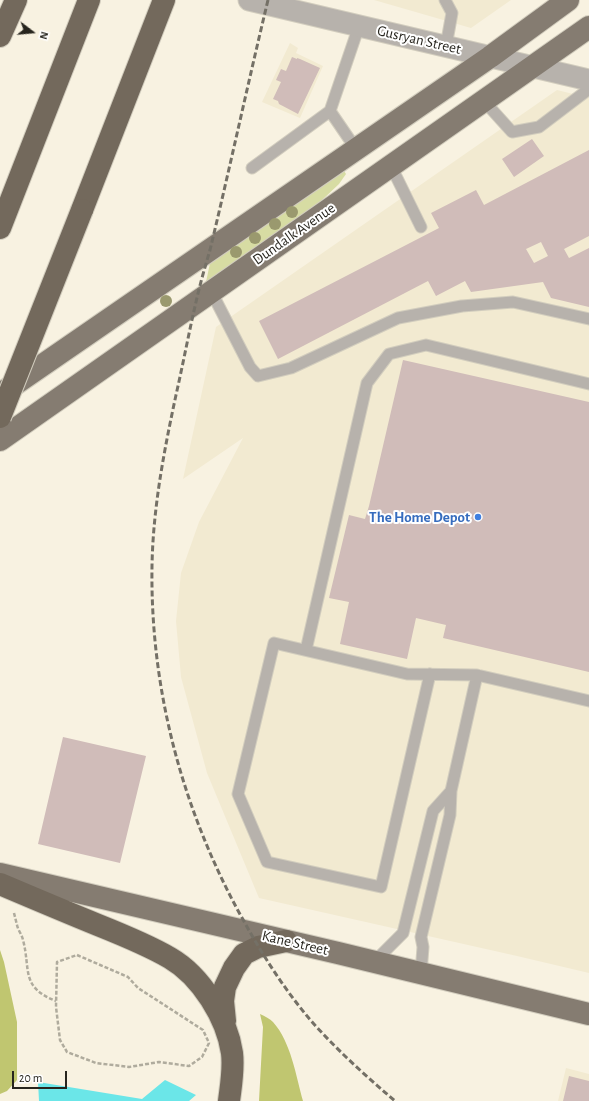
<!DOCTYPE html>
<style>
body{margin:0}
#map{position:relative;width:589px;height:1101px;overflow:hidden;background:#f8f2e1;font-family:"Alegreya Sans",sans-serif}
canvas{display:block}
.north{position:absolute;left:12px;top:12px;width:40px;height:40px;-webkit-text-stroke:3px #fff;paint-order:stroke;rotate:106deg;font-size:11px;font-weight:700;line-height:16px;text-align:center;color:#27251e}
.north::after{content:'';display:block;margin:auto;width:14px;height:18px;background:#27251e;clip-path:polygon(50% 0,100% 100%,50% 72%,0 100%)}
.scale{position:absolute;left:12px;top:1071px;width:55px;height:18px;box-sizing:border-box;border:2px solid #27251e;border-top:0;padding-left:5px;font-size:12px;line-height:14px;white-space:nowrap;color:#27251e;-webkit-text-stroke:3px #fff;paint-order:stroke}
</style>
<div id="map">
<canvas width="589" height="1101"></canvas>
<div class="north">N</div>
<div class="scale">20 m</div>
</div>
<script>
const c = document.querySelector('canvas').getContext('2d');
c.lineJoin = 'round';
function fill(path, color) {
  c.fillStyle = color;
  c.fill(path, 'evenodd');
}
function strokePath(path, color, width, dash) {
  c.strokeStyle = color;
  c.lineWidth = width;
  c.lineCap = dash ? 'butt' : 'round';
  c.setLineDash(dash || []);
  c.stroke(path);
}
function drawText(font, color, halo, rows, align = 'center') {
  c.font = font + ' "Alegreya Sans",sans-serif';
  c.lineWidth = 4;
  c.setLineDash([]);
  c.textBaseline = 'middle';
  c.strokeStyle = halo;
  c.fillStyle = color;
  for (const [text, x, y, turn = 0] of rows) {
    c.save();
    c.translate(x, y);
    c.rotate((+turn || 0) * Math.PI / 180);
    c.textAlign = isNaN(turn) ? turn : align;
    if (halo) c.strokeText(text, 0, 0);
    c.fillText(text, 0, 0);
    c.restore();
  }
}
fill(new Path2D(`
 M374 0H511L471 28Z
 M290 43 298 48 296 53 323 66 300 118 262 102Z
 M557 90 589 98V973L517 956 259 898 207 773 181 677 176 621 181 573 199 522 243 438 183 479 216 327Z
 M566 1068 589 1074V1101H558Z`), '#f2ead1');
fill(new Path2D(`
 M343 169 346 174 339 184 321 201 206 282 210 263Z`), '#d7dca3');
fill(new Path2D(`
 M0 950 4 962 17 1022V1080L7 1091 0 1094Z
 M260 1014C265 1016 270 1019 273 1022 291 1042 296 1076 303 1101H259L263 1027Z`), '#c0c670');
fill(new Path2D(`
 M165 1080 196 1095 189 1101H39L38 1082 142 1099Z`), '#6be6e8');
fill(new Path2D(`
 M292 57 297 59V58L300 59 320 68 298 114 279 104 278 101 273 99 281 82 276 80 281 69 286 71Z
 M532 139 544 156 514 177 502 159Z
 M589 150V236L564 249 569 258 589 248V307L551 298 543 282 471 292 465 281 436 296 428 281 278 359 259 321 439 228 431 213 476 190 484 205ZM541 242 548 256 534 263 526 249Z
 M403 360 589 402V672L443 638 446 625 416 618 407 659 340 644 349 602 329 598 349 515 365 519 369 506Z
 M63 737 146 756 120 863 38 844Z
 M569 1076 589 1081V1101H563Z`), '#d0bcb9');
const service = new Path2D(`
 M445 0 452 13 446 46
 M484 101 512 132 539 127 589 89
 M356 149 330 111 359 26
 M391 166 421 227
 M252 168 330 111
 M211 291 250 367 258 376 291 368 398 318 462 306 513 302 589 319
 M306 650 367 383 389 354 426 345 589 384
 M430 674 381 887 267 862 238 794 274 643 407 674 477 675
 M374 962 403 933 433 811 451 791
 M421 973 423 947 421 937 450 815 451 791 477 675 589 701`);
const minor = new Path2D(`
 M249 0 589 80`);
const primary = new Path2D(`
 M5 391 490 57 568 0
 M0 440 589 27
 M0 874 338 953 589 1014`);
const motorway = new Path2D(`
 M0 36 16 0
 M82 210 164 0
 M0 228 89 0
 M0 884C33 898 66 912 98 925 123 935 148 945 170 958 201 976 227 1018 232 1053 234 1069 231 1085 229 1101
 M225 1021 223 1001 225 987 234 968 244 954 258 947 286 941`);
strokePath(service, '#d2cdbe', 13);
strokePath(minor, '#d2cdbe', 23);
strokePath(primary, '#d2cdbe', 24);
strokePath(motorway, '#d2cdbe', 24);
strokePath(new Path2D(`
 M14 913C15 917 16 921 17 925 18 930 22 935 23 940 31 970 20 987 56 1001
 M77 955 128 977 138 988 203 1030 209 1043 202 1057 189 1066 159 1062 129 1067 96 1063 67 1052 60 1040 56 1007 57 962Z`), '#afab9d', 2.5, [4, 2]);
strokePath(service, '#b7b2ac', 11);
strokePath(minor, '#b7b2ac', 21);
strokePath(primary, '#857c71', 22);
strokePath(motorway, '#73695c', 22);
strokePath(new Path2D(`
 M268 0C248 83 230 167 210 250 205 267 200 284 196 302 189 332 183 364 176 395 164 451 153 508 152 566 150 692 184 816 246 925 265 959 287 993 313 1023 338 1051 367 1077 395 1101`), '#747066', 3, [6, 3]);
const motorwayBridge = new Path2D(`
 M0 417 82 210`);
strokePath(motorwayBridge, '#d2cdbe', 24, []);
strokePath(motorwayBridge, '#73695c', 22);
c.fillStyle = '#9a996e';
for (const [x, y] of [
 [292,212],
 [275,224],
 [255,238],
 [236,252],
 [166,301]
]) {
  c.beginPath();
  c.arc(x, y, 6, 0, 2 * Math.PI);
  c.fill();
}
for (const [x, y, r, color] of [
 [478,517,4,"#3f7fe0"]
]) {
  const dot = new Path2D();
  dot.arc(x, y, r, 0, 2 * Math.PI);
  c.fillStyle = color;
  c.fill(dot);
  strokePath(dot, '#fff', 1.5);
}
drawText('15px', '#27251e', '#fff', [
 ["Gusryan Street",419,40,13],
 ["Dundalk Avenue",294,234,-35],
 ["Kane Street",295,943,13]
]);
drawText('bold 15px', '#366cbe', '#fff', [
 ["The Home Depot",470,517]
], 'right');
</script>
